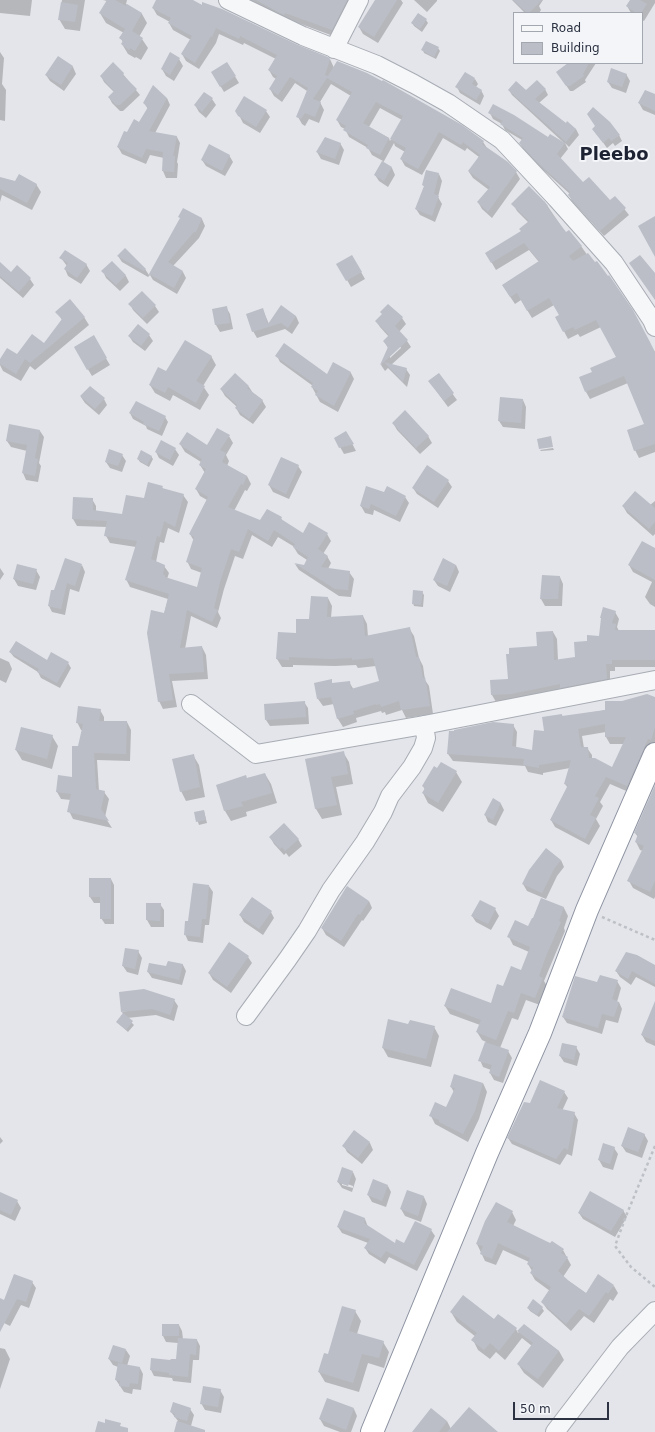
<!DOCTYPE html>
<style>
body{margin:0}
#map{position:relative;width:655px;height:1432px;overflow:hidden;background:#e3e5ea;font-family:"DejaVu Sans",sans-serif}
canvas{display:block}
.legend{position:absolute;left:513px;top:12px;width:130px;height:52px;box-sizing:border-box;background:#f3f5f8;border:1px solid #a3a7af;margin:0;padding:5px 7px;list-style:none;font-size:12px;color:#2c3242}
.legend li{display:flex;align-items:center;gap:8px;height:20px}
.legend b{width:20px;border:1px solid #a3a7af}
.scale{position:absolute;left:513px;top:1402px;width:96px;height:18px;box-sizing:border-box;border:2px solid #2c3242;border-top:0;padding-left:5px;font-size:12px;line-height:14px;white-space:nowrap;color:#2c3242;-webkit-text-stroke:3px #f3f5f8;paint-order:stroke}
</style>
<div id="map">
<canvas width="655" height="1432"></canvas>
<ul class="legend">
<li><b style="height:5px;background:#f6f7f9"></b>Road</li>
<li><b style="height:11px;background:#bbbec7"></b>Building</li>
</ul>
<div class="scale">50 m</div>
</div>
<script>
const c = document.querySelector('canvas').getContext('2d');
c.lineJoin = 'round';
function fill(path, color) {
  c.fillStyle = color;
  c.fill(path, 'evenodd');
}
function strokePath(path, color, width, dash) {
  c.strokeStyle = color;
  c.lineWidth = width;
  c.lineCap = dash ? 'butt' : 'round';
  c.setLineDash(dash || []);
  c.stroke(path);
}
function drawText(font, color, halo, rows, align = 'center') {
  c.font = font + ' "DejaVu Sans",sans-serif';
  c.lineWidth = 4;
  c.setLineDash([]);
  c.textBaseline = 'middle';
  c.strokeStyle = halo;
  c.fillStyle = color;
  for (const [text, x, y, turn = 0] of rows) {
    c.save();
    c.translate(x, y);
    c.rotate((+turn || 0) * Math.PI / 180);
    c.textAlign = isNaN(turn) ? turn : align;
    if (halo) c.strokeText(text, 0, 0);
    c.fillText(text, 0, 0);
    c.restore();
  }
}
fill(new Path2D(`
 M0 0H32L30 16 0 13Z
 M62 0H85L80 31 65 29 59 19Z
 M103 0H127L126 4 142 14 147 23 139 37 142 39 148 48 141 60 136 57 135 58 128 54 122 44 123 43 121 38 124 33 106 23 100 13 107 1Z
 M157 0H190L330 59 334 68 483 142 487 148 516 172 520 179 492 218 482 209 478 202 489 190 473 178 469 172 479 157 467 148 465 151 443 138 422 175 405 166 401 159 405 152 395 146 394 143 383 163 392 168 395 175 388 187 379 181 375 175 383 161 372 155 368 148 349 137 345 129 341 127 337 120 351 96 331 84 320 102 324 110 319 123 309 119 305 126 302 124 298 117 307 91 295 83 282 102 274 96 270 89 276 79 273 77 269 70 276 59 244 43 243 45 219 34 216 43 199 69 186 61 182 54 191 40 173 30 169 23 170 22 157 15 153 8ZM380 108 402 120 390 141 389 138 369 127Z
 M245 0H355L336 37 290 20Z
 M376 0H401L403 3 378 43 363 34 359 27Z
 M414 0H437V1L427 12Z
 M512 0H543L539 6 541 10 539 13H525Z
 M631 0H655V3L644 21 642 20V13H631L627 6Z
 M418 14 426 20 428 23 422 32 414 26 412 23Z
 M438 48 440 51 436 59 424 53 423 50Z
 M0 52 4 58 2 84 6 90 5 121 0 120Z
 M58 57 73 67 76 74 64 91 50 81 46 75Z
 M179 59 183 66 174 81 166 76 162 69Z
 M227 63 239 83 224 92 212 72Z
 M570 63H596L585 80 586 82 573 91H570L561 78Z
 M123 74 140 95 123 111H120L112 103 109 97 114 92 104 82 101 76Z
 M626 74 630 81 626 93 612 88 608 82Z
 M475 79 478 84 476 87 481 90 484 96 480 105 460 93 457 87Z
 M545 89 548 95 539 103 566 124 576 129 579 135 569 147 565 143 568 149 560 159 583 183 609 202 615 197 629 215 604 236 572 201 569 195 570 194 541 168 523 149 520 143 522 140 505 130 502 124 493 119 490 113 548 138 564 143 512 95 509 90 526 92Z
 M205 93 212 99 216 105 206 118 199 112 195 105Z
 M655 96V115L643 110 639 103Z
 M167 98 170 105 155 133 177 137 180 143 177 162 178 164 177 178H166L163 171 164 158 150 155 146 164 122 154 118 147 127 134 140 124 148 109 144 103Z
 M237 111H266L270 117 260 133 243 123Z
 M597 134 619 135 622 141 615 146 613 143 607 148Z
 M340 143 344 150 339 165 321 159 317 152Z
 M229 155 233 162 225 176 206 166 202 160Z
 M439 174 442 181 438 197 442 204 435 222 420 215 416 209 425 187 423 185Z
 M0 178 15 183 36 184 41 192 32 210 2 195 0 202Z
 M544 201 566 233 581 246 655 352V452L639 458 635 450 645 425 628 383 590 399 586 392 593 372 617 358 601 327 580 337 578 334 568 339 557 318 560 316 554 305 532 318 521 300 515 304 507 292 539 262 529 250 496 270 486 253 522 232 529 223 517 211 513 204Z
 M183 210 202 219 205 226 199 238 173 266 183 272 186 278 177 294 153 280 150 275 148 277 122 262 118 256 145 269 149 275 181 219Z
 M352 256 365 279 351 287 338 264Z
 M61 258 86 264 90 271 81 284 68 276 65 269 67 266Z
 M112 262 126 276 129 282 120 291 106 278 103 271Z
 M17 267 30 279 34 285 23 298 0 278V268L11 273Z
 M142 292 155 306 159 312 147 324 133 310 130 304Z
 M226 307 230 314 233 329 220 332 216 325 213 310Z
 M263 310 269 324 296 316 299 323 292 334 285 329 257 338 253 331Z
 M57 312 84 317 89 325 35 370 30 366 21 381 3 371 0 365V361L17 356 44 344 62 320Z
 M383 314 402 318 406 324 399 332 407 341 411 347 391 365 406 369 410 375 407 387 388 368 385 371 381 365 388 348 384 341 389 337 380 327 376 321ZM400 346 401 348 390 358V355Z
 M149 335 153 341 145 351 133 342 129 336Z
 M93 337 110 365 92 376 75 348Z
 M211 356 216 365 203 386 209 395 200 410 173 395 170 401 155 393 150 385 167 373Z
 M277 356 328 376 334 364 351 373 354 379 338 412 320 402 312 387 313 386 280 362Z
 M235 374 249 387 253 393 262 400 266 407 253 424 240 415 236 408 237 407 225 396 221 389Z
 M438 374 457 400 448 407 429 381Z
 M81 397 104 399 107 405 99 415 85 403Z
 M523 400 526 407 525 429 503 427 499 421Z
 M136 402 165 417 168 422 162 436 147 429 146 426 133 419 130 413Z
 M393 423 428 436 432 443 420 454 397 430Z
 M40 431 44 437 39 463 41 466 38 482 26 480 23 473 27 451 11 447 7 441Z
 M346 432 356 451 344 454 335 438Z
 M229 436 233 443 226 455 229 461 227 466 247 476 251 484 247 491 245 490 234 511 260 521 281 518 283 522 303 534H327L331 541 323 554 327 556 331 563 328 569 349 572 354 579 351 597 339 596 299 570 295 564 304 566 307 560 298 554 293 546 278 537 272 547 252 535 243 559 235 556 224 589 218 612 221 618 217 628 191 616 185 649 202 647 206 655 208 679 172 681 177 707 163 709 159 701 164 614 168 599 130 587 126 579 136 547 110 543 106 536 107 527 77 526 73 519 74 499H92L96 506V512L123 516 162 487 164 490 183 495 188 502 179 533 168 528 164 543 160 542 156 562 164 566 169 573 167 579 198 588 202 573 191 569 187 561 194 541 190 534 207 500 200 496 196 489 205 473 200 465 201 462 185 452 180 444 207 446Z
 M553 448 554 450 541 451 540 450Z
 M175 449 179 455 173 466 159 458 156 452Z
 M122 455 126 461 122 472 110 468 106 462Z
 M151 456 153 459 149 467 140 462 138 459Z
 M298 466 302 472 289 499 273 492 269 485Z
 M448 481 452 487 438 508 417 494 413 488Z
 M385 493 405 497 409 503 400 522 374 510 373 515 365 513 361 506Z
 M655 501V534L653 536 627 513 623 506 650 505Z
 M655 549V607L650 604 645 597 652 582 633 572 629 565Z
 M82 565 85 572 79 592 70 589 65 615 52 612 49 606 55 592Z
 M456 565 459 572 450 592 438 586 434 580Z
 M0 568 4 574 0 580Z
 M36 570 40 577 36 590 18 586 14 579Z
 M543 576 560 577 563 584 562 606H545L541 599Z
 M422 592 424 595 423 607 414 606 413 603Z
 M328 598 332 606 331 618 363 616 367 624 368 637 409 628 414 636 419 658 423 666 425 680 429 686 433 714 406 718 402 710 386 715 385 712 382 713 381 711 356 718 357 722 343 727 338 719 334 704 323 706 318 699 331 681 333 684 349 682 354 690 380 682 376 666 358 668 356 665 335 666 293 665V667H282L277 659 297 634Z
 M615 612 619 619 617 627 619 631H655V667H615V671H610V686L496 702 492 695 491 681 509 680 553 632 557 639 558 660 576 658 587 642 600 637Z
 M10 652 48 661 68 663 71 668 60 688 41 678 38 672 14 657Z
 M0 658 9 662 12 669 6 683 0 680Z
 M655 698V746L631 793 610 784 600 802 603 806 596 819 600 826 589 845 555 827 551 820 568 788 565 784 570 768 543 773V775L528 772 525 766 453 761 448 754 513 725 517 732 516 748 533 751 545 732 562 715 563 717 606 710 622 702ZM606 732V737L610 744H624L613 769 592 759V755L587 748H584L582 736Z
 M304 702 308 708 309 724 270 726 266 720Z
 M100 710 104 717V722H127L131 730 130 761 97 760 99 791 104 792 109 799 105 817 112 828 73 819 69 811 71 800 61 799 57 792 73 778 83 730H81L77 722Z
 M52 736 58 746 52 769 22 760 16 750Z
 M343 752 349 762 353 784 336 787 342 815 322 819 316 809 306 760Z
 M193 755 199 765 205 797 186 801 181 791Z
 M437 769 456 772 462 782 443 812 428 803 423 793 425 790 423 786Z
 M265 774 271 784 277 803 246 812 247 816 231 821 225 811 217 785Z
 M655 794V897L654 899 633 888 629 881 643 851 640 850 636 842 638 837 635 833Z
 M493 800 501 804 504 810 496 826 488 822 485 815Z
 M204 811 207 823 199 825 195 813Z
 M270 837 298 839 302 846 289 857 286 853 284 855 274 844Z
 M561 860 564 867 557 876 546 899 527 891 523 884Z
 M90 879H111L114 885V924H105L101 918V903H94L90 897Z
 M209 886 213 892 209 925H205L203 943 188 941 185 934 189 922Z
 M542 900 564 908 568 916 564 928 565 931 544 981 547 986 540 1005 526 1000 518 1020 512 1018 500 1048 508 1051 512 1058 503 1083 494 1080 490 1073 491 1070 483 1067 480 1060 486 1042 482 1040 477 1032 480 1025 450 1014 445 1006 491 1004 504 987 522 971 529 952 513 945 509 937 528 928 534 920Z
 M369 901 372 908 363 921 362 920 344 947 326 935 322 928Z
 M147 904H160L164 910V927H151L147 920Z
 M495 909 499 916 491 930 476 922 472 916Z
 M271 912 274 918 263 935 244 922 240 915Z
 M138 951 142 958 138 975 127 972 123 966Z
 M248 957 252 963 231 993 213 980 209 973Z
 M168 962 183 965 186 971 182 985 152 978 148 972 167 967Z
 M655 966V987L636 977 631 985 620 977 616 971Z
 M617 981 621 988 617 1002H619L622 1009 618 1023 606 1020 602 1034 567 1023 563 1017Z
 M174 1000 178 1006 174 1021 156 1015 127 1018 134 1025 128 1032 117 1022 123 1014 122 1012Z
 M655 1019V1046L646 1042 642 1035Z
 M409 1025 434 1027 439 1036 431 1067 388 1057 383 1048Z
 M576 1047 580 1054 577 1066 564 1062 560 1056Z
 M483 1083 487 1092 479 1119 468 1142 435 1124 431 1116 447 1108 454 1092 451 1087Z
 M564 1092 568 1098 562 1111 574 1113 578 1120 572 1156 567 1154 560 1165 512 1144 508 1138 531 1104Z
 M354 1132 370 1143 373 1150 362 1164 347 1152 344 1146Z
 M644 1134 648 1141 642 1158 626 1152 622 1146Z
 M0 1137 3 1141 0 1144Z
 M614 1148 618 1154 613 1170 603 1167 599 1160Z
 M353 1172 356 1179 352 1192 342 1188 338 1182ZM342 1182 353 1186V1188L342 1185Z
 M388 1186 391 1192 386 1207 372 1202 368 1195Z
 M0 1193 17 1201 21 1208 15 1221 0 1214Z
 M424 1197 427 1204 421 1222 405 1216 401 1209Z
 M623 1210 627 1217 615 1237 583 1219 579 1213Z
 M512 1212 516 1220 513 1226 551 1244 552 1242 563 1250 571 1265 563 1277 587 1294 614 1286 618 1293 613 1301 610 1299 594 1323 584 1316 571 1331 547 1309 542 1302 550 1291 535 1280 531 1273 532 1271 528 1264 529 1262 503 1250 496 1265 485 1261 477 1244Z
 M365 1219 368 1227 395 1244H404L431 1230 435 1236 417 1271 389 1257 385 1264 369 1254 365 1248 368 1243 342 1233 338 1227Z
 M32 1282 36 1288 29 1308 21 1305 10 1326 0 1321V1299L5 1302Z
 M528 1308H542L544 1311 539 1317 530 1311Z
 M355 1311 361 1321 357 1334 383 1342 389 1352 384 1368 368 1363 359 1392 325 1382 319 1372Z
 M451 1312 494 1320 516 1329 518 1333 524 1325 559 1351 564 1360 543 1388 524 1373 518 1364 532 1346 522 1338 505 1360 496 1352 490 1359 478 1350 473 1340 476 1337 457 1322Z
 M179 1325 182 1331 183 1339 197 1340 200 1346 199 1360H193L191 1383 173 1381 172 1378 154 1376 151 1370 171 1361 177 1360 178 1343 166 1342 163 1336Z
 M0 1348 5 1349 10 1359 0 1389Z
 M126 1350 130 1356 127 1366 140 1368 143 1374 141 1390 133 1389 132 1394 124 1392 116 1380 118 1367 113 1365 109 1359Z
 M220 1390 224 1397 221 1413 205 1410 201 1403Z
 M190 1409 194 1415 191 1426 198 1432H175L178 1421 171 1412Z
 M354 1409 357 1416 351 1432H340L324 1426 320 1419Z
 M447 1421 451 1429 496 1432H414Z`), '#0003');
fill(new Path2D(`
 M107 0H115L126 6 127 4 142 13 132 31 143 38 135 51 130 48 129 50 121 44 123 41 119 38 125 29 99 13Z
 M156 0H193L202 5V2L222 9 298 45 328 57 330 59 325 75 328 76 337 61 367 73 382 81 383 80 462 125 484 141 482 144 508 162 517 171 488 212 477 202 490 187 468 171 480 155 463 142 461 145 439 132 418 169 400 159 406 148 390 139 403 116 376 102 363 123 389 138 380 155 366 148 368 145 343 130 346 126 336 120 352 92 327 78 313 99 321 102 315 117 305 113 301 119 296 117 308 88 290 77 278 95 269 89 277 76 268 70 277 55 240 36 239 39 216 28 212 37 211 36 195 63 181 54 192 36 168 23 171 18 152 8Z
 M256 0H347L332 30 285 13 284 15Z
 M375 0H397L374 37 358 27Z
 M513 0H542L529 13H527Z
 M630 0H640L647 4 641 13H636L626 6Z
 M61 2 78 5 75 22 58 20Z
 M418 13 427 19 420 29 411 23Z
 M426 41 439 47 434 57 421 50Z
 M170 52 180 58 170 75 161 69Z
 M58 56 73 66 61 85 45 75Z
 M113 62 124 73 123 75 137 89 120 105H116L108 97 114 91 100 76Z
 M227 62 236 76 220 87 211 72Z
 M568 63H589L583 74 584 76 570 86H566L556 72Z
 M611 68 627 74 622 87 607 82Z
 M465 72 475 78 472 84 482 90 476 100 455 87Z
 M537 80 546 89 535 99 566 123 567 121 576 129 566 142 508 90 516 81 526 90Z
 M153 85 167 98 149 131 177 136 173 156H175L174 172 162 171 163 152 146 149 142 158 117 147 124 131 127 132 134 119 139 122 148 107 143 103Z
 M645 90 655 94V111L638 103Z
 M204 92 213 98 202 112 194 105Z
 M244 96 267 110 256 127 238 116 235 111Z
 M493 104 514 115 548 137 550 134 565 143 557 154 583 182 589 177 610 200 615 196 626 208 600 231 568 195 570 192 537 162 519 143 523 138 500 124 503 121 488 113Z
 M593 107 610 122 620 135 611 141 609 138 603 143 592 129 595 126 587 114Z
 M325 137 341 143 335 159 316 152Z
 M209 144 230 155 222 171 201 160Z
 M382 161 392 167 384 181 374 175Z
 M426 170 439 173 434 194 439 196 432 216 415 209 424 186 422 185Z
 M19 174 37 184 27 203 0 189V177L15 181Z
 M529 186 544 201 548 206 547 207 566 232 569 230 582 246 569 256 573 261 588 253 595 262 597 261 608 276 609 275 633 310 650 342 655 352V444L634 451 627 430 644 424 624 376 585 392 579 377 592 372 590 368 616 357 596 320 575 330 573 327 563 332 555 317 559 315 549 298 527 311 517 293 510 297 502 285 539 261 524 243 491 263 485 253 521 231 519 229 529 221 511 204Z
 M183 208 202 218 196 232H194L168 262 183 271 174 288 149 274 180 218 178 217Z
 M655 216V257L638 226Z
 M125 248 146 269 144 271 117 256Z
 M65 250 87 264 77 278 64 269 68 263 59 258Z
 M352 255 362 272 346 281 336 264Z
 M640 255 655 273V300L629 263Z
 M112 261 126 275 116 285 101 271Z
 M0 262 11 272 17 265 31 278 19 292 0 276Z
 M142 291 156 305 143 318 128 304Z
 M70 299 85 317 30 363 25 359 16 374 0 364V359L7 348 17 354 32 334 44 343 62 319 55 312Z
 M388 304 403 317 395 326 408 340 384 362 407 368 403 382 384 362 380 365 388 347 383 341 389 335 375 321 382 314 380 312Z
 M281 305 296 316 288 328 281 323 252 332 246 314 263 308 268 324Z
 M227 306 230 323 215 325 212 309Z
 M138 324 150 334 141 346 128 336Z
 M94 335 107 358 87 370 74 347Z
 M185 340 212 356 196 381 205 386 196 403 168 387 165 393 149 385 158 367 166 371Z
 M284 343 327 374 333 362 351 372 334 406 315 395 318 391 311 387 313 383 275 356Z
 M235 373 249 386 247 388 263 400 249 419 235 408 237 405 220 389Z
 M439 373 454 393 444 401 428 381Z
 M90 386 105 398 95 409 80 396Z
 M500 397 523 399 521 423 498 421Z
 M136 401 166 416 159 431 143 424 144 422 129 413Z
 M405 410 429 436 416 448 392 423Z
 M9 424 40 430 35 458 38 459 35 476 22 473 27 445 6 441Z
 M217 428 230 435 220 450 226 453 222 462 247 476 243 485 241 484 228 507 260 520 267 509 282 517 281 519 303 533 309 522 328 533 318 549 328 556 321 567 350 571 348 590 335 589 294 563 304 565 308 557 293 547 295 544 274 530 268 541 248 529 239 552 231 549 220 582 214 608 218 610 212 622 187 610 180 648 202 646 204 672 169 674 173 700 158 702 147 633 151 610 164 613 169 594 125 580 137 541 104 536 107 521 72 519 73 497 93 498V510L122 514 126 495 144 498 148 482 163 486 162 488 184 494 175 527 164 521 160 537 157 536 151 559 165 565 163 574 165 575V577L197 587 202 568 186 562 194 537 189 534 208 497 195 489 206 469 199 465 202 459 179 444 187 432 207 445Z
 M346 431 354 444 339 448 334 438Z
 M551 436 553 447 539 449 537 439Z
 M161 440 176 448 170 460 155 452Z
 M109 449 123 454 118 466 105 462Z
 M141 450 152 456 147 465 137 459Z
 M281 457 299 465 286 494 268 485Z
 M427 465 449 480 434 502 412 488Z
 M366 486 384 492 387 486 406 496 396 516 371 504 369 509 360 506Z
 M635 491 655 508V522L649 529 622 506Z
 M642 541 655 548V580L628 565Z
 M65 558 82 564 75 586 67 583 61 609 48 606 51 590H54Z
 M443 558 456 565 447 586 433 580Z
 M17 564 37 569 33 584 13 579Z
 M542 575 560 576 558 599H540Z
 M413 590 423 591 421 605 412 604Z
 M311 596 328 597 327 617 363 615 365 636 410 627 416 657H419L423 678 425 677 430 706 401 710 399 701 381 707 380 704 376 705V704L353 711 354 714 337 719 331 697 317 699 314 683 332 679V683L350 681 351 689 379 681 373 658 352 660V658L330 659 289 657V660L276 659 278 632 296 633V619H309Z
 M603 607 616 611 612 623 616 624 615 630H655V660H612V664H606L607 679 560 688V684L511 694 491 695 490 680 508 679 506 654H509V648L537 646 536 632 553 631 554 660 575 657 574 642 587 641V635L599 636 601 618H600Z
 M16 641 47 660 51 652 69 662 57 683 37 672 39 669 9 652Z
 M647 694 655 697V727L651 740 648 739 627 786 606 777 595 796 599 798 590 815 596 818 585 839 550 820 568 785 564 784 571 760 539 765V768L523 765 524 759 447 754 449 731H454V730L493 722 514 724 512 746 532 750 534 730 544 731 542 717 562 714V716L605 710V701H622ZM605 724V737H626L612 767 595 758H589L588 747H581L578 729Z
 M305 701 306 717 265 720 264 704Z
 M78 706 101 709 99 721H127L126 754 94 753 96 789 105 791 101 809 109 821 67 812 71 794 56 792 58 775 72 777V746H78L83 724 76 723Z
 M21 727 53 735 47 759 15 750Z
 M344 751 348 774 331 777 337 805 315 809 305 759Z
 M194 754 200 787 180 792 172 759Z
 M441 762 457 771 438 803 422 793 425 788 422 786 434 766 437 768Z
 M265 773 272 793 241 802 243 806 224 811 216 785 246 775 247 778Z
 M655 785V881L650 892 627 881 644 846 635 842 638 834 634 833Z
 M493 798 501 803 493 820 484 815Z
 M204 810 206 820 196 822 194 812Z
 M284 823 299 839 285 851 282 847 280 849 269 837Z
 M546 848 561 860 554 869 542 893 522 884 529 870Z
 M89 878H111V919H100V897H89Z
 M193 883 209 885 206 919H202L200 937 184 935 185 921H188Z
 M347 886 369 901 360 915 358 914 341 941 321 928Z
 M252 897 272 911 259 929 239 915Z
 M541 898 564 907 559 921 561 922 546 956 539 976 543 978 535 998 521 993 514 1013 508 1011 496 1040 476 1032 481 1020 444 1006 451 988 491 1003 497 984 503 986 511 966 521 970 530 947 507 937 515 920 528 926 532 918H533Z
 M480 900 496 908 488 924 471 916Z
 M146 903H161L160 921 146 920Z
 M229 942 249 956 227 987 208 973Z
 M125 948 139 950 135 969 122 966Z
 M626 952 637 955 655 965V984L632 971 628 979 615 971Z
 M168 961 183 964 179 980 147 972 149 963 166 966Z
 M600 975 618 980 612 999 619 1002 614 1017 602 1014 598 1028 562 1017 575 976 597 982Z
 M144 989 175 999 170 1015 152 1009 121 1012 119 992Z
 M655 1001V1041L641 1035Z
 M123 1013 133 1021 126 1030 116 1022Z
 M388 1019 408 1024 410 1020 435 1026 426 1059 382 1048Z
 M485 1042 509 1050 499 1077 489 1073 492 1065 478 1061Z
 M562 1043 577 1046 574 1060 559 1056Z
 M454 1074 483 1083 475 1111 463 1134 439 1122V1120L429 1116 435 1102 446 1107 455 1088 450 1087Z
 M540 1080 565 1091 557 1108 575 1112 568 1150 564 1148 556 1159 507 1138 524 1102 530 1103Z
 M628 1127 645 1134 638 1152 621 1146Z
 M354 1130 370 1142 358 1158 342 1146Z
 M603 1143 615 1147 610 1164 598 1160Z
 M342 1167 353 1171 348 1186 337 1182Z
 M373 1179 388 1185 382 1201 367 1195Z
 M407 1190 424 1196 418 1216 400 1209Z
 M590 1191 624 1210 611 1231 578 1213Z
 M0 1192 18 1200 11 1215 0 1210Z
 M496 1202 513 1211 507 1222 550 1243 552 1241 564 1249 561 1253 568 1257 558 1271 569 1281 586 1293 598 1274 614 1285 608 1294 606 1292 589 1316 579 1309 566 1324 541 1302 551 1287 530 1273 533 1268 527 1264 530 1258 498 1243 492 1259 480 1254 483 1246 476 1244 485 1221Z
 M344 1210 365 1218 364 1223 395 1243 396 1239 404 1243 415 1221 432 1229 414 1265 386 1251 381 1258 364 1248 370 1239 337 1227Z
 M14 1274 33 1281 26 1302 17 1299 0 1332V1298L4 1300Z
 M463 1295 494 1319 498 1314 517 1328 499 1351 490 1343 484 1350 471 1340 477 1333 450 1312Z
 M533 1299 543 1307 537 1315 527 1308Z
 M342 1306 356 1310 349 1331 384 1341 379 1358 362 1354 353 1383 318 1372 324 1353 328 1354Z
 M162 1324H179V1336H162Z
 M524 1324 559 1351 538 1379 517 1364 533 1343 517 1331Z
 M178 1338 197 1339 196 1355 190 1354 188 1377 169 1375V1373L150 1370 151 1358 170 1360 171 1359H176Z
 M113 1345 126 1349 122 1363 108 1359Z
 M118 1363 140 1367 138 1384 130 1383 129 1387 119 1386 120 1381 115 1380Z
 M203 1386 221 1389 218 1407 200 1404Z
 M327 1398 354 1408 346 1430 319 1419Z
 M173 1402 191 1408 187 1421 174 1417 175 1414 170 1412Z
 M469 1407 498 1432H447Z
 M431 1408 447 1421 439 1432H412Z
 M105 1419 121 1423 120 1426 128 1428V1432H95L98 1421 105 1423Z
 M177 1421 205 1430V1432H174Z`), '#bbbec7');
const minor = new Path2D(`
 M228 0 303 36 377 65 414 84 448 103 502 140 557 199 614 263 652 320 655 327
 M334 49 359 0
 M191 704 256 754 424 725 655 680
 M246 1016 287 960 307 931 331 890 365 842 383 812 390 796 412 767 423 748 426 738 424 725
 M555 1432 620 1347 655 1311`);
const highway = new Path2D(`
 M372 1432 487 1153 540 1033 587 910 655 754`);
strokePath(minor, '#a8acb4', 20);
strokePath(highway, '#8c92a0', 24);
strokePath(new Path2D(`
 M602 917 655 940
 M655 1146 626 1216 615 1246 631 1267 655 1287`), '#bdc0c6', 2.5, [3, 3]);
strokePath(minor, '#f6f7f9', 18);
strokePath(highway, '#fff', 22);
drawText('bold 18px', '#1e2333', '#f3f5f8', [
 ["Pleebo",614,155]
]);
</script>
